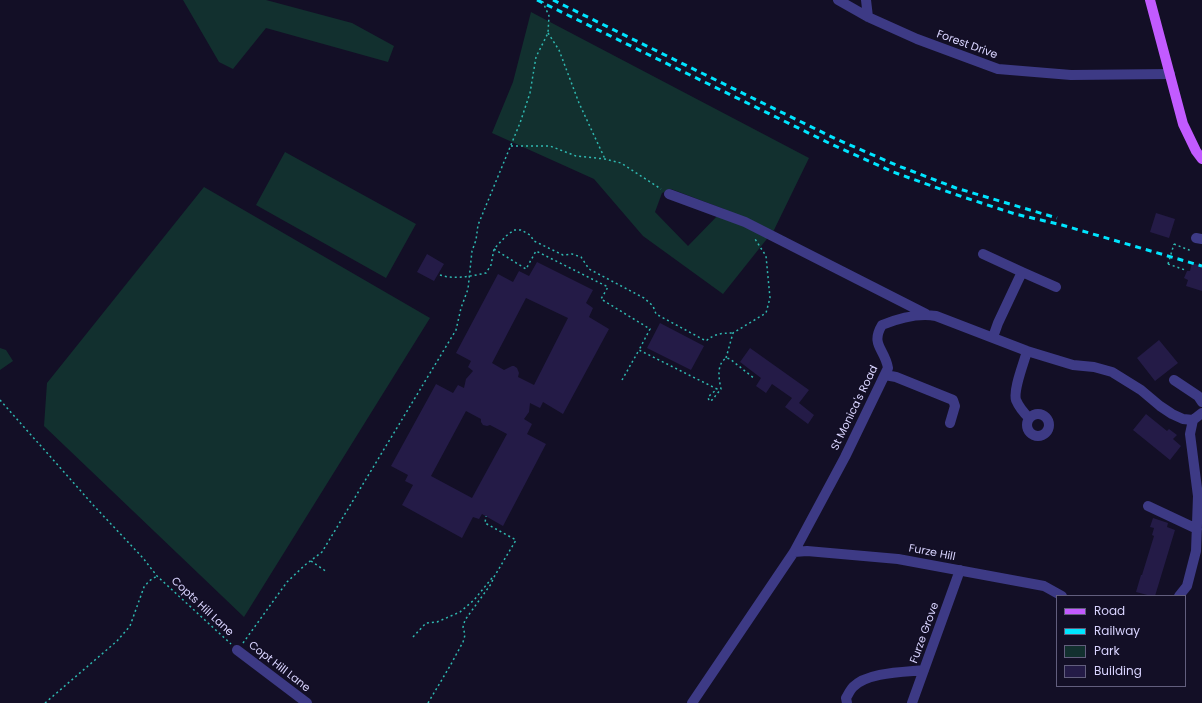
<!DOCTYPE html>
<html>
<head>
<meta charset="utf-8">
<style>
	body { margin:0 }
	#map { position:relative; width:1202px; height:703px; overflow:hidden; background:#130f26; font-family:Poppins,sans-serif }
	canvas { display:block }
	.legend { position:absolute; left:1056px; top:595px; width:130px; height:92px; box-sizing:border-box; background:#130f26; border:1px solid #625e7d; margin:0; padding:5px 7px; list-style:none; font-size:12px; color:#d9d4ff }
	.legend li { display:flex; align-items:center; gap:8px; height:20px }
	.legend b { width:20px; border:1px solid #625e7d }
</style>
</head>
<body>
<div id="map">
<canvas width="1202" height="703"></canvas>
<ul class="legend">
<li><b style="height:5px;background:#c25bff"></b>Road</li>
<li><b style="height:5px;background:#00e5ff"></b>Railway</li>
<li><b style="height:11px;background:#12302f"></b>Park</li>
<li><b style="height:11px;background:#241b47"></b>Building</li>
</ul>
</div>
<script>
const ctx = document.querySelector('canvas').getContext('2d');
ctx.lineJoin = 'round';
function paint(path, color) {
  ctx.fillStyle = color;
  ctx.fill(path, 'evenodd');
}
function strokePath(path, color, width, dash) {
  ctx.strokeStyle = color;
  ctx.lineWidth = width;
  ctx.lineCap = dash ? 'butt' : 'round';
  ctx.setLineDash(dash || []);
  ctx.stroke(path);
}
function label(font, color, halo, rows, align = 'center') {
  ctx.font = font + ' Poppins,sans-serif';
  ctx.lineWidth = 3;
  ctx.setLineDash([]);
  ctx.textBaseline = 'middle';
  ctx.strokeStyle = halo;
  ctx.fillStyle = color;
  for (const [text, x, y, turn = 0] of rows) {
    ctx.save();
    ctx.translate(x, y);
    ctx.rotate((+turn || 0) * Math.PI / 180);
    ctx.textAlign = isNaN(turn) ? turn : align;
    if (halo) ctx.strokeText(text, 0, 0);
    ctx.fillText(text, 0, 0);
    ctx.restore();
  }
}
const green = new Path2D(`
	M183,0H266L352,23L394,46L388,62L266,28L233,69L219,62Z
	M531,12L809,158L774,230L723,294L643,236L594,179L492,133L513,82ZM671,189L724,209L688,246L655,212L662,193Z
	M285,152L416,224L386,278L256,205Z
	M204,187L430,318L244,617L44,426L47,383Z
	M0,348L6,350L13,361L0,370Z`);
const building = new Path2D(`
	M1156,213L1175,219L1169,238L1150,232Z
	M427,254L444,264L434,281L417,272Z
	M537,262L593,290L586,303L593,308L589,317L609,329L563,414L543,402L540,408L530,403L529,412L524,419L532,424L527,434L546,444L503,526L482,514L479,519L473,517L462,538L402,505L413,485L405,481L408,475L391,466L436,384L453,393L458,385L464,388L466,379L473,371L468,367L471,361L456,353L498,274L513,282L519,271L529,276ZM526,298L568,318L534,385L518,377L519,373L517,368L514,366H512L504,370L492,363ZM466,411L481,419V422L483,425L487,426L490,425L507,434L472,498L431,476Z
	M1192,263L1202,266V291L1186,286L1188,280L1184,278L1187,271H1190Z
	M660,323L704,346L691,370L647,348Z
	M1159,340L1178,363L1155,381L1137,358Z
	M750,348L809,390L799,403L814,415L808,424L785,407L792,398L772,384L766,393L756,386L761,378L740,362Z
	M1146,414L1167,431L1169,429L1177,435L1173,439L1181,446L1170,460L1133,430Z
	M1153,518L1168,523L1167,527L1175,530L1155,596H1151L1136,592L1141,575H1142L1154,536L1152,535L1154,528L1150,527Z`);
const path = new Path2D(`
	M548,33L559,50L579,103L605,159
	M511,146H550L576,156L605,159L621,163L661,189
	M1174,244L1189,250L1192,248
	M494,249L526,269L536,251L608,287L601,299L650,329L639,350
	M1168,264L1185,270
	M440,275C455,280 471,276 486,273L491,265L494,249L506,236L514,230H521L530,235L534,241L563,255L572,254L581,257L589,269L644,298L653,306L656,314L706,341C714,334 721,333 733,333
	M726,358L733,333L766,313L770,298L766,256L755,239
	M622,380L639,350L717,389L708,397L709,401L712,400L721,389C719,379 716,365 726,358L730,359L755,379
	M0,400L95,507L143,558L157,576L231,644
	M311,561L327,572
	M413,637L426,623L437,622L460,612L474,600L492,578
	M243,643L287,582L305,565L322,552L456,330L461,308L468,289L472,251L476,240L478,225L520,123L530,93L536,57L548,33L549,16L542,0
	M45,703L117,641L130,626L144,587L149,581L157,576
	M428,703L450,666L463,642L465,635L463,627L465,620L491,584L494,577L516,540L485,523L486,516`);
const minor = new Path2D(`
	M838,0L868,17L917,39L998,69L1071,75L1170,74
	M866,0L868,17
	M669,194L745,222L926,314
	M1196,238L1202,239
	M983,254L1022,272L998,323L993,337
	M1022,272L1056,287
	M1027,351C1024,363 1013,389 1016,400C1019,407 1024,413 1029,418
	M885,375L896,377L953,400L955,406L950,423
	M1174,380L1198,396L1202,402
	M1027 425a11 11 0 1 1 22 0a11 11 0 1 1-22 0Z
	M1148,506L1197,529
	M794,552L807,551L898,559L1044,586L1062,596
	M1179,596L1187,586L1196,551L1198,496L1190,434L1193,420L1202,413
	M237,650L307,703
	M692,703L794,552L845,457L888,368C885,349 870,345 882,325C899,318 918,313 936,316L1027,351L1073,365L1094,367L1112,372L1141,390L1160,406L1172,414L1183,419L1193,420
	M847,703L846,698C848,695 850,690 853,687C867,672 904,672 924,670
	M912,703L960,570`);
const major = new Path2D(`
	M1150,0L1183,124L1196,151L1202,159`);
const rail = new Path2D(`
	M537,0L833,145L893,172L954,194L1015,214L1062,225L1202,266
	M553,0L836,139L896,165L956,188L1057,218`);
const pathBridge = new Path2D(`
	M1168,264L1174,244`);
const streetNames = [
	["Forest Drive",967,45,20],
	["St Monica's Road",855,408,-64],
	["Furze Hill",932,553,11],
	["Copts Hill Lane",202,607,43],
	["Furze Grove",925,633,-70],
	["Copt Hill Lane",279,667,38]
];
paint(green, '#12302f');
paint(building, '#241b47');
strokePath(path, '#2fb8b0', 1.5, [2, 3]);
strokePath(minor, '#3d3a85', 10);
strokePath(major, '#c25bff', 10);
strokePath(rail, '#00e5ff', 3, [6, 5]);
strokePath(pathBridge, '#2fb8b0', 1.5, [2, 3]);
label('11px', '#d9d4ff', '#130f26', streetNames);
</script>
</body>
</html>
